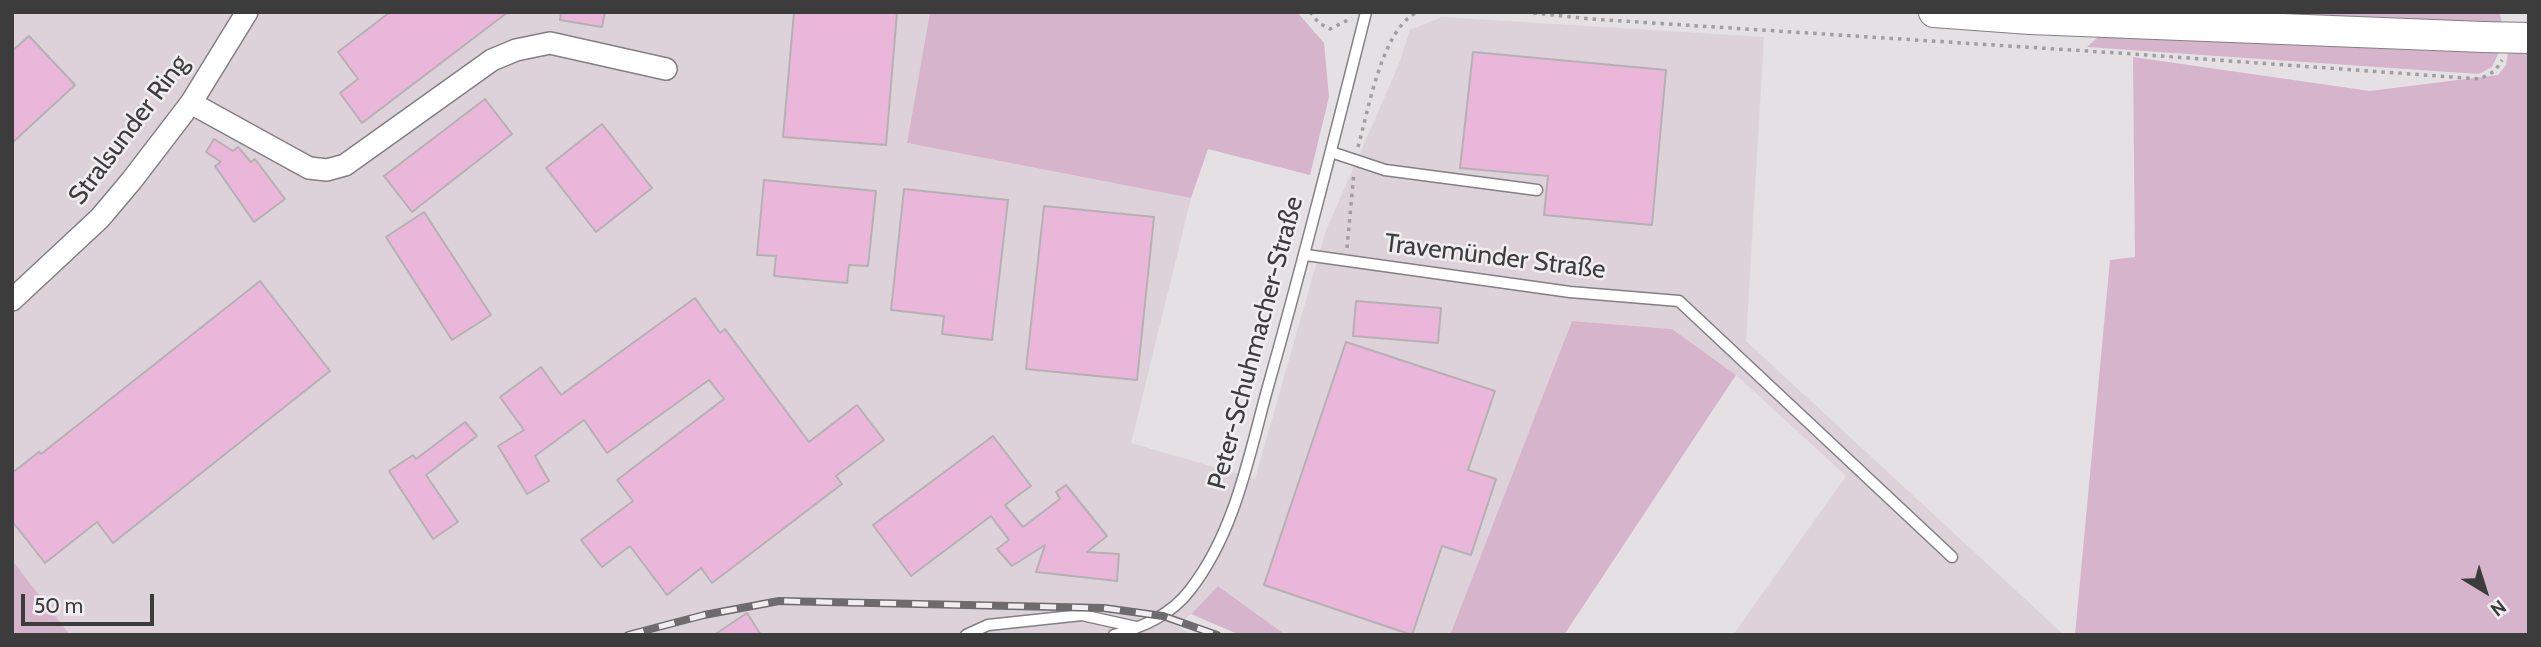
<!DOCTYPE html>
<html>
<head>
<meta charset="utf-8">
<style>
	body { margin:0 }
	#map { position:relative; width:2541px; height:647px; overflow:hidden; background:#e4e0e3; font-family:Cabin,sans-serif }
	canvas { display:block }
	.frame { position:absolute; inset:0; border:14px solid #3d3c3d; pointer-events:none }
	.north { position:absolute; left:2450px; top:556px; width:70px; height:70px; -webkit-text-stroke:5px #f1edf0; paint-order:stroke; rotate:142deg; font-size:19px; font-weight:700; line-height:28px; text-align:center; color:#3d3c3d }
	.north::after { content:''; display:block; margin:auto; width:24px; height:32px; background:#3d3c3d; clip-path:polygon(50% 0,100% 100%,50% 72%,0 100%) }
	.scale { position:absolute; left:21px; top:594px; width:133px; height:32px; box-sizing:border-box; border:4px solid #3d3c3d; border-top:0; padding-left:9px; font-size:21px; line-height:24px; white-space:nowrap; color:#3d3c3d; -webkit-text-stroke:5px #f1edf0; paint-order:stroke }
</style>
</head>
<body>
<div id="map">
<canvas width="2541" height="647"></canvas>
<div class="frame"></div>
<div class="north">N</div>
<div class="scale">50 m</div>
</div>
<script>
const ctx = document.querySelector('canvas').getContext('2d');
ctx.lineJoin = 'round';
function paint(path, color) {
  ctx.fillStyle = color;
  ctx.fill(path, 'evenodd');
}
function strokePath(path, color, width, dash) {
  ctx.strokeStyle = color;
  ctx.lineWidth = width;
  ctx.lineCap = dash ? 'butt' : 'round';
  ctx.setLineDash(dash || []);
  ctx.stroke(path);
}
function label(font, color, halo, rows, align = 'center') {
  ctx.font = font + ' Cabin,sans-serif';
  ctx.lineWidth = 5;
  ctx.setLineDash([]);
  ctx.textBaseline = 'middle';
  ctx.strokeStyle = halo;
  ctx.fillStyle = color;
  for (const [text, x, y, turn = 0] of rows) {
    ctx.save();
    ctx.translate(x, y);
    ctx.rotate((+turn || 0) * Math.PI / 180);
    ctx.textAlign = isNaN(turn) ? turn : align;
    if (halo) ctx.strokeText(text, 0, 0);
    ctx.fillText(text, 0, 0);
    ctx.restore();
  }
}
const built = new Path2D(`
	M12,12H930L907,143L1191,198L1131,443L1255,479L1325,233L1399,64L1410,30L1442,17L1764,37L1746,341L2064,635H1733L1846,476L1736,375L1672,329L1573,321L1450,635H1286L1219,586L1178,626L1191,635H70L12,560Z`);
const green = new Path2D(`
	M930,12H1297L1324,43L1329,97L1310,175L1208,149L1191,198L907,143Z
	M2187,12H2499L2502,23Z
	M2098,37L2464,52H2499L2492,67L2479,74L2087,47Z
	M2508,53H2529V635H2075L2110,260L2135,257L2133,57L2370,91L2498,75L2506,65Z
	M1572,321L1672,329L1736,375L1564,635H1450Z
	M12,560L70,635H12Z
	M1218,586L1286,635H1240L1191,614Z`);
const building = new Path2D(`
	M390,12H508L362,123L340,93L358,79L338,52Z
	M561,12H605L602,27L560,20Z
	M794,12H897L886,145L783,137Z
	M29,36L75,85L12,143V51Z
	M1473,52L1666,70L1652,225L1544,215L1548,176L1460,168Z
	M485,99L512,134L412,212L384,176Z
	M602,124L652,188L596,232L546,168Z
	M214,139L233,151L238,147L251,162L255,159L285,199L254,222L215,166L221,162L206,152Z
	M764,180L876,191L868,266L849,265L847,283L774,276L776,256L757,255Z
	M904,189L1008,200L992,340L942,334L944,316L891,310Z
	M1044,206L1154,217L1137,380L1026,369Z
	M424,212L491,315L452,340L386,237Z
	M260,281L330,371L113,543L97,522L45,563L12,521V473L39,452L41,454Z
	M695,298L720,333L725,329L809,442L857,405L884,440L836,476L842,484L712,583L701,568L667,595L630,546L602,567L581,540L633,501L617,480L724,399L709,380L607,453L584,420L535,456L549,481L527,494L498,446L524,430L500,397L541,367L561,395Z
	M1356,301L1441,308L1438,343L1353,336Z
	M1346,342L1495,391L1468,470L1496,479L1471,555L1442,546L1412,635L1264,585Z
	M465,422L477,436L426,475L458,522L433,539L389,471L413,455L416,459Z
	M993,436L1031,486L1005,505L1023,527L1060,499L1056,492L1066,485L1107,536L1087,552L1119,554L1117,581L1036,572L1045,545L1012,566L997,549L1009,540L991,516L911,576L873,525Z
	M747,613L761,635H714Z`);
const path = new Path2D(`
	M1310,12L1319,23L1330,29L1352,18
	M1525,12L1591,19L2133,54L2480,79L2495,71L2502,60
	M1358,147C1368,112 1382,27 1418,12
	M1347,248L1354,172`);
const service = new Path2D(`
	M1331,152L1385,170L1537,190
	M1306,255L1570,292L1679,301L1952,557
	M966,635L988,625L1082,615L1136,627
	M1114,635C1143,627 1171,615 1190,590C1236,531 1249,454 1269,383C1304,260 1335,136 1366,12`);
const minor = new Path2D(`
	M191,103L309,168L327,170L345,165L492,60L516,50L550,43L666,69
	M12,300L100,218L132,180L191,103L247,12`);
const secondary = new Path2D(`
	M1934,12L2030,19L2483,37`);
const rail = new Path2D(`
	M628,635L704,615L779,601L1104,608L1163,616L1217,635`);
const secondaryBridge = new Path2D(`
	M2483,37L2529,38`);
const streetNames = [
	["Stralsunder Ring",129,130,-53],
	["Travemünder Straße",1495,257,7],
	["Peter-Schuhmacher-Straße",1256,343,-75]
];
paint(built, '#ddd2da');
paint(green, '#d6b4cc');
paint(building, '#eab7db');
strokePath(building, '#b5b1b3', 2);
strokePath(service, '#837f82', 13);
strokePath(minor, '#837f82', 24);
strokePath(secondary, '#837f82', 32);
strokePath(path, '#a19ea0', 3.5, [3.5, 5]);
strokePath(service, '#fff', 10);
strokePath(minor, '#fff', 21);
strokePath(secondary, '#fff', 30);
strokePath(rail, '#6d6b6d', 8);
strokePath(rail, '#f1edf0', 5, [16]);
strokePath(secondaryBridge, '#837f82', 32, []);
strokePath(secondaryBridge, '#fff', 30);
label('26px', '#3d3c3d', '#f1edf0', streetNames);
</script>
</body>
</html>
